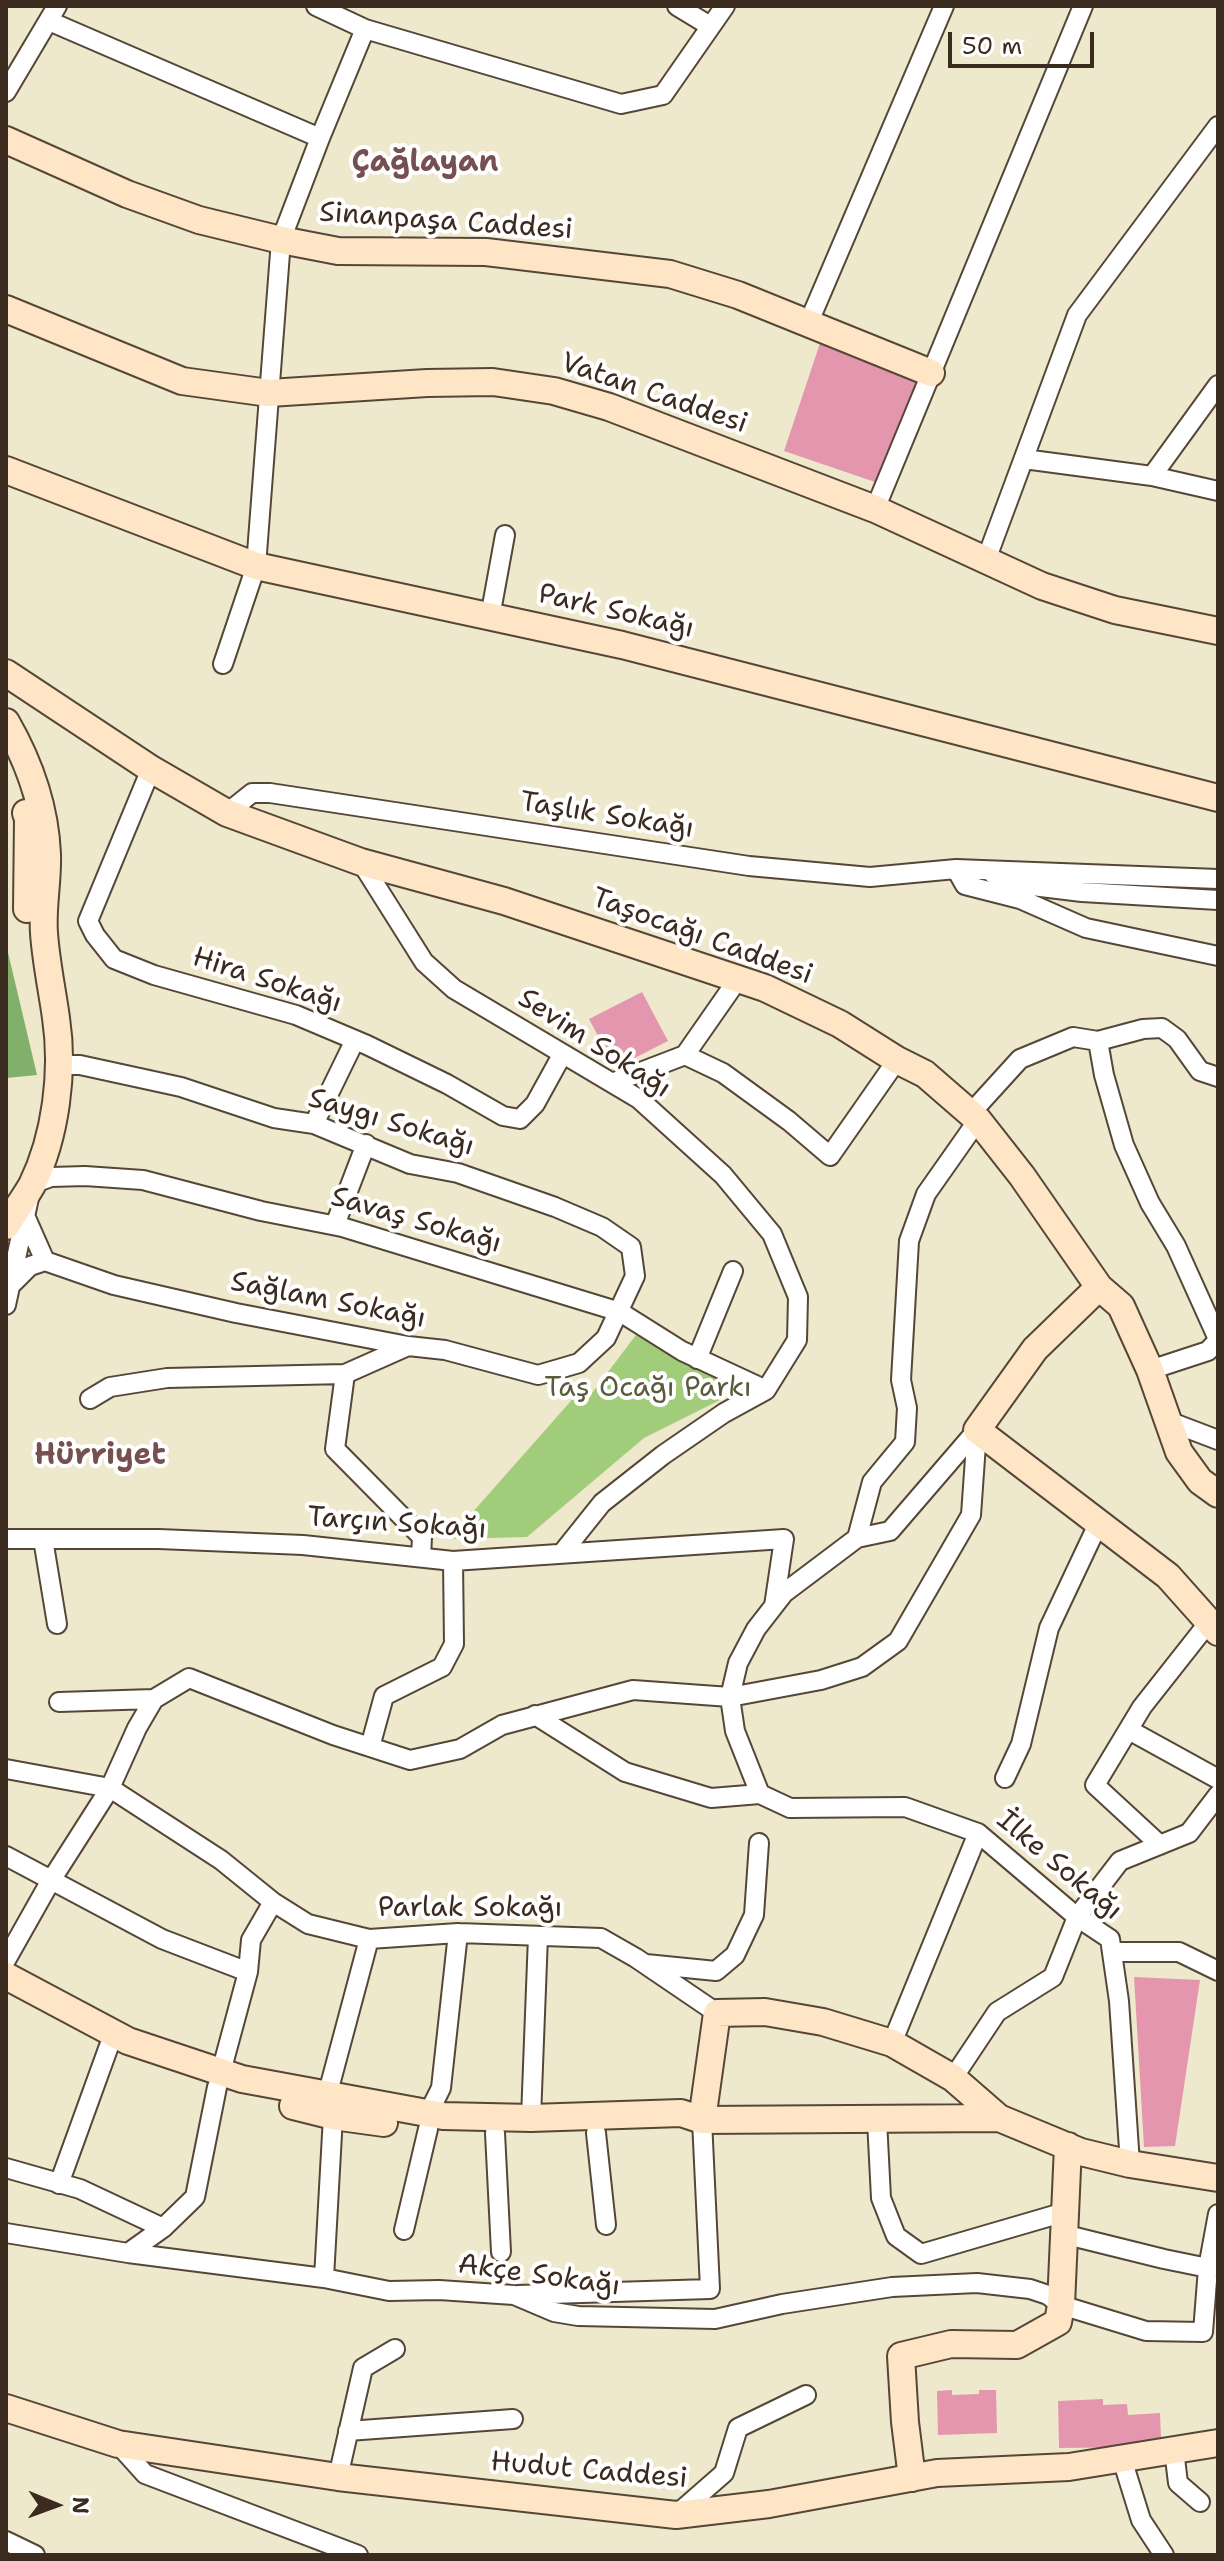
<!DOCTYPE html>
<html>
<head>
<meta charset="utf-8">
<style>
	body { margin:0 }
	#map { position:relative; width:1224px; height:2561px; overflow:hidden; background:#eee8cc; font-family:"Shantell Sans",sans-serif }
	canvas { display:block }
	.frame { position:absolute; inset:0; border:8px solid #3b2a1e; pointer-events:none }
	.north { position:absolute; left:16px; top:2465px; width:80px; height:80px; -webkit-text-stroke:6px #fff; paint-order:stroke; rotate:91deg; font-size:22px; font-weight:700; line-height:32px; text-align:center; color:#3b2a1e }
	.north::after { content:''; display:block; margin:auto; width:28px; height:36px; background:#3b2a1e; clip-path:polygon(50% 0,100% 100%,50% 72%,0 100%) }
	.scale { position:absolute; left:948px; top:32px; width:146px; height:36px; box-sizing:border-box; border:4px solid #3b2a1e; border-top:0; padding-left:10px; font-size:24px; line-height:28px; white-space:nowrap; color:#3b2a1e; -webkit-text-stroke:6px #fff; paint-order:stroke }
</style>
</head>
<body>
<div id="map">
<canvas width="1224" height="2561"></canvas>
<div class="frame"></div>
<div class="north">N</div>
<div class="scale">50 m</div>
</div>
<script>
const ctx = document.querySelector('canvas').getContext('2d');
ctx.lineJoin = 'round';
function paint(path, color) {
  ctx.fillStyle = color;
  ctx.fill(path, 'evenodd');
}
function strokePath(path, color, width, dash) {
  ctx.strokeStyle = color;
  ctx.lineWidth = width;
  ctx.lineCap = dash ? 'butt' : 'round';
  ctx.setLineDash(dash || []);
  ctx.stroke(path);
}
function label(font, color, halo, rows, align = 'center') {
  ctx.font = font + ' "Shantell Sans",sans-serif';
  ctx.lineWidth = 8;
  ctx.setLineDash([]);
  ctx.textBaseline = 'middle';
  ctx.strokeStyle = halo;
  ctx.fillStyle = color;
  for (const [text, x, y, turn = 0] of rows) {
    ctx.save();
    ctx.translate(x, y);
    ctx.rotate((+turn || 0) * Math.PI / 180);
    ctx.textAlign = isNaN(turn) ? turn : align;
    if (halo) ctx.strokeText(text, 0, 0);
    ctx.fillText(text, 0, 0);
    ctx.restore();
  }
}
const green = new Path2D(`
	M636,1335L736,1381L722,1388L724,1398L644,1438L527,1537L449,1539L577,1394L589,1397Z`);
const forest = new Path2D(`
	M6,944L37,1075L6,1078Z`);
const building = new Path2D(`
	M821,340L917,380L878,483L784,451Z
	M642,992L668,1041L615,1068L589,1019Z
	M1134,1977L1200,1980L1175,2146L1144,2147Z
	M952,2390V2395L979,2394V2390H996L997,2433L938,2435L937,2391Z
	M1103,2399V2405L1127,2404L1128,2415L1160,2413L1161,2438L1149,2439V2447L1059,2448L1058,2401Z`);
const street = new Path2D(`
	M316,6L365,29L621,104L663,95L725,6
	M677,6L710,26
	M49,21L320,138
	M6,92L57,6
	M808,324L944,6
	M1024,459L1152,476L1218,491
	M1152,476L1218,385
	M875,509L1083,6
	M986,560L1077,315L1218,126
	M490,617L505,535
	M223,664L256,566L281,240L320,138L365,29
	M151,769L88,921L95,935L114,959L154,975L296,1015L367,1045L447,1084L503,1116L520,1119L535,1104L562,1055
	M227,813L252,793H270L749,866L870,877L956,869L1218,879
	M361,862L424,962L454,989L639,1099L723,1175L772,1234L798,1297L797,1340L766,1390L724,1413L663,1455L602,1503L562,1553
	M956,869L965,885L1020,899L1086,928L1218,956
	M992,873L1008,883L1082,892L1218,900
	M1098,1041L1104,1075L1124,1145L1150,1203L1176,1246L1218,1339
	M685,1055L723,1073L789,1121L830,1156L897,1060
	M685,1055L738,979
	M612,1083L685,1055
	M970,1114L1020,1059L1073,1037L1098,1041L1143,1029L1162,1028L1177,1039L1200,1071L1218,1077
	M314,1124L355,1040
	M26,1218L45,1261
	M335,1225L366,1144
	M11,1285L30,1266L45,1261L114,1285L236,1313L408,1346L445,1350L538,1375L579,1363L606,1338L635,1276L631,1247L602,1227L555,1207L458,1173L410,1164L314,1124L274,1118L181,1087L80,1065H58
	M6,1305L32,1184L51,1177L85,1176L143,1180L261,1211L342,1227L620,1312L682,1351L766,1390
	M408,1346L345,1374L335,1449L422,1537L421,1557
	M697,1359L733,1271
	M1150,1370L1208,1351L1218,1340
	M90,1399L110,1387L167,1378L345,1374
	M1168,1421L1218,1440
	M857,1538L872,1482L905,1442L907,1408L901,1380L909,1241L926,1194L978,1120
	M6,1539H159L303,1545L453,1561L784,1539L774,1606
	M43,1539L57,1624
	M59,1702L154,1699L189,1678L333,1735L410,1760L460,1749L502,1725L633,1690L730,1697L821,1680L862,1667L898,1641L971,1515L977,1430
	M535,1715L625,1772L711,1798L760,1794L790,1808L905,1807L978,1833L1077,1917L1110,1939L1119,2001L1130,2164
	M1129,1730L1218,1779
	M370,1747L384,1696L442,1667L454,1644L453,1561
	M6,1769L110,1788L221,1860L273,1902L308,1924L369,1939L458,1933L601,1938L636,1958L717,2013
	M1005,1778L1021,1744L1049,1628L1099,1522
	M760,1794L735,1731L730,1697L738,1663L756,1629L784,1593L857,1538L890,1531L977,1430
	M1160,1845L1095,1785L1142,1707L1209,1622
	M6,1856L162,1939L248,1972
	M1112,1952H1179L1218,1971
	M6,1960L50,1882L110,1788L137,1728L154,1699
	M646,1964L716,1971L735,1955L754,1915L759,1843
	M892,2043L978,1833
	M221,2072L248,1972L251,1940L273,1902
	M953,2078L997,2012L1053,1977L1077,1917L1120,1861L1189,1833L1218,1795
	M327,2096L369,1939
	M428,2114L441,2088L458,1933
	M531,2118L538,1936
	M877,2120L881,2198L896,2236L921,2254L1065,2212
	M495,2133L501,2252
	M596,2133L606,2225
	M6,2168L80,2189L163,2228
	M59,2184L109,2046
	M404,2230L428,2129
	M6,2233L128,2253L324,2278L389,2291L439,2290L514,2295L554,2312L578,2316L715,2319L782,2304L892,2287L977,2283L1030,2289L1048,2295L1061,2305L1146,2331L1203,2332L1208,2268L1218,2214
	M1063,2234L1164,2259L1208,2268L1218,2267
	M128,2253L163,2228L195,2197L217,2087
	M324,2278L333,2116
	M518,2295L710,2289L702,2120
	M348,2431L513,2419
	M118,2444L145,2474L358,2555
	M1174,2450L1178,2483L1200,2502
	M1122,2459L1141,2520L1164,2555
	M338,2477L363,2368L395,2349
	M676,2515L724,2473L738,2428L806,2395
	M6,2541L35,2555`);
const secondary = new Path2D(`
	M6,140L127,194L199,220L281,240L338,251L486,252L670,274L738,295L931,373
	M6,309L182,381L269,393L427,383L493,382L554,391L609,407L875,509L1042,586L1115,610L1218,631
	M6,470L256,566L622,645L1218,798
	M6,673L151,769L227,813L361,862L504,901L765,988L840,1024L897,1060L925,1074L978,1120L1022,1176L1099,1287L1121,1306L1150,1370L1179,1452L1200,1481L1218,1494
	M6,722C29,762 45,807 47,854C48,881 42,907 44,933C46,962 52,989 56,1018C64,1071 56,1136 32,1185C24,1199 14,1212 6,1226
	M26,813L28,819L27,909
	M1099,1287L1035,1349L977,1430L1168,1576L1218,1632
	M6,1976L128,2041L242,2079L443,2116L531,2118L681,2113L702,2120L999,2118
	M293,2106L333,2116L384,2123
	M702,2120L717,2013L765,2012L823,2022L892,2043L953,2078L999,2118L1081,2152L1130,2164L1218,2178
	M6,2408L118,2444L338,2477L676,2515L769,2504L937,2473L1069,2467L1218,2443
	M912,2478L905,2422L901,2356L951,2344L1017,2345L1058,2322L1061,2305L1068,2146`);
const streetNames = [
	["Sinanpaşa Caddesi",446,222,4],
	["Vatan Caddesi",654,394,19],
	["Park Sokağı",616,612,13],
	["Taşlık Sokağı",607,816,9],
	["Taşocağı Caddesi",702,937,20],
	["Hira Sokağı",267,981,18],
	["Sevim Sokağı",594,1044,33],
	["Saygı Sokağı",391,1123,17],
	["Savaş Sokağı",416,1221,16],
	["Sağlam Sokağı",328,1301,11],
	["Tarçın Sokağı",397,1524,4],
	["İlke Sokağı",1059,1866,40],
	["Parlak Sokağı",470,1909],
	["Akçe Sokağı",539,2276,8],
	["Hudut Caddesi",589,2471,5]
];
const parkNames = [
	["Taş Ocağı Parkı",648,1389]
];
const neighbourhoodNames = [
	["Çağlayan",425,163],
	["Hürriyet",100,1456]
];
paint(green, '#a1cd7a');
paint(forest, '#80b06a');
paint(building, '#e596af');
strokePath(street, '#564638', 22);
strokePath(secondary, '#564638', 30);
strokePath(street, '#fff', 18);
strokePath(secondary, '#fde5c5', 26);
label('28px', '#3b2a1e', '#fff', streetNames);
label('28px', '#5a5b3a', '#fff', parkNames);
label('bold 30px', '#765051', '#fff', neighbourhoodNames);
</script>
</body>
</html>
